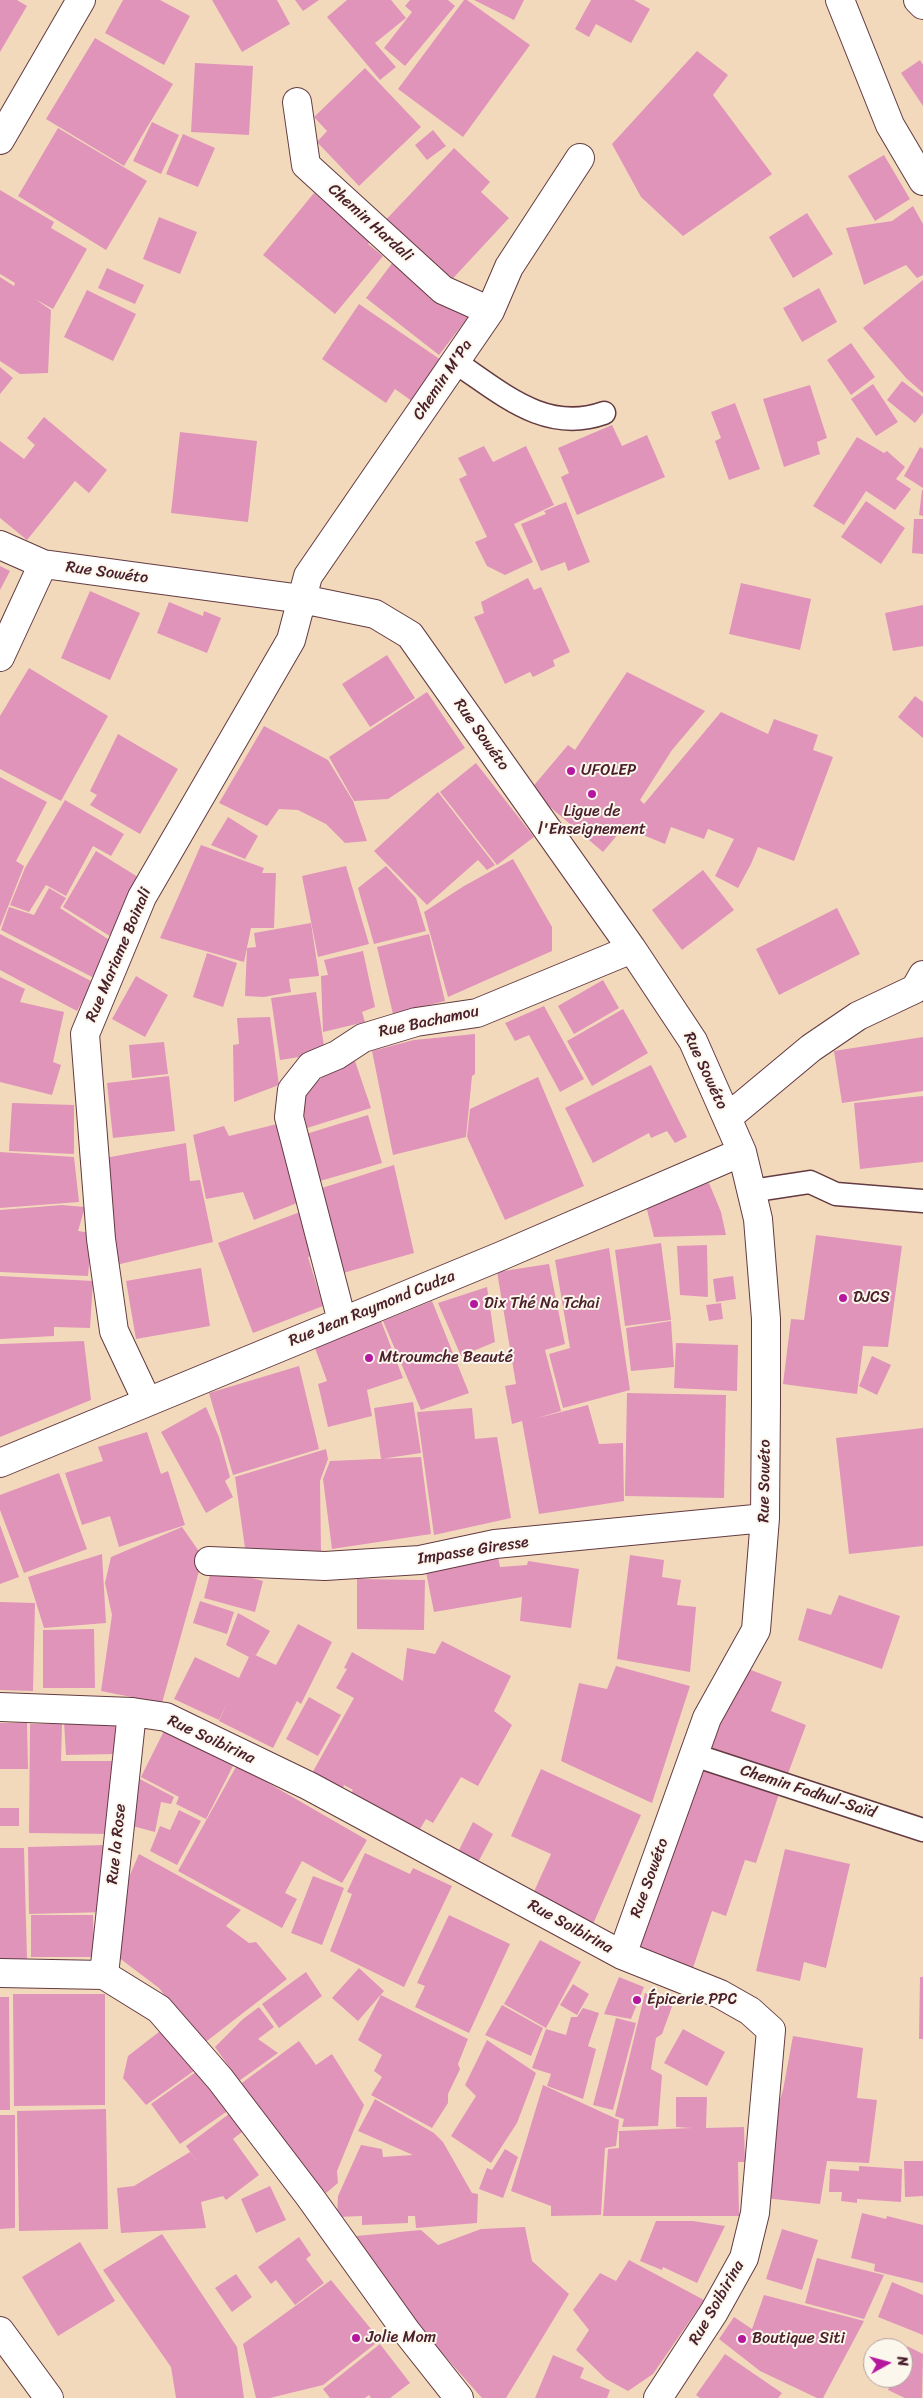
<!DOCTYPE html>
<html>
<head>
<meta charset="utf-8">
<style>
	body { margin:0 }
	#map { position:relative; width:923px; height:2398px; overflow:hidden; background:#f3d9bc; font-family:Sriracha,sans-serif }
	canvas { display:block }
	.north { position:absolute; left:863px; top:2338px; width:50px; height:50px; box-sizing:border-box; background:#fbf7ec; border:1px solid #b4a19f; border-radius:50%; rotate:83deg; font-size:14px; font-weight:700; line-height:20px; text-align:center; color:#4a1f2b }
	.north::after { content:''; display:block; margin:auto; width:18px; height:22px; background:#b5179e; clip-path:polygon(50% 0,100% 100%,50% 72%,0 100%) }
</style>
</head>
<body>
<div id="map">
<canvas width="923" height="2398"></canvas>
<div class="north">N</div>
</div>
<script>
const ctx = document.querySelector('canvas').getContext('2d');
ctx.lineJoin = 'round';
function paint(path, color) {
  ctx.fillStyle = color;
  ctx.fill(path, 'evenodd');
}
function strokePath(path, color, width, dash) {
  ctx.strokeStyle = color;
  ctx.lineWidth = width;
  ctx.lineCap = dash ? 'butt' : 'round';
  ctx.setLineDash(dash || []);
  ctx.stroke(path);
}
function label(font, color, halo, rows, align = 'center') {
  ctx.font = font + ' Sriracha,sans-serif';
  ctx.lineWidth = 4;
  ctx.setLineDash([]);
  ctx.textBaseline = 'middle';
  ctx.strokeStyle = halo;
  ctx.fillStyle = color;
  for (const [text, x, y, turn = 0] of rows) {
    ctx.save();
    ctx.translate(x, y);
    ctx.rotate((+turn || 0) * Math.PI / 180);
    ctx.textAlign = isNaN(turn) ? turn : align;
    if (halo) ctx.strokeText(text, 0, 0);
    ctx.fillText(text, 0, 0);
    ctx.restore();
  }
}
const building = new Path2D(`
	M0,0H17L27,6L0,52Z
	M123,0H160L190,16L164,65L105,33Z
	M212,0H277L290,24L242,52Z
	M295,0H319L303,11Z
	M347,0H391L406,18L375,43L396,67L380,80L327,17Z
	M410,0H448L455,6L405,66L384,48L412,12L405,6Z
	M464,0H467L530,45L463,137L398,89Z
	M474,0H524L514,20Z
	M591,0H634L650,9L631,43L596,24L589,37L575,29Z
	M95,38L173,84L124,166L46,119Z
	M697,51L728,75L713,95L772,174L683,236L641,197L612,144Z
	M920,60L923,65V106L901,73Z
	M195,63L253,66L249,135L191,132Z
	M365,68L421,127L359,186L317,142L327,131L314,117Z
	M152,122L179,135L161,174L133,161Z
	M58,128L147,181L106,250L18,196Z
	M433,130L446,146L427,160L415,145Z
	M183,134L215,148L198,187L166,174Z
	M454,148L490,182L481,192L509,218L444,288L379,227Z
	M884,155L910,199L875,221L848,176Z
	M0,190L54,222L51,228L87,249L53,309L35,299L51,310L48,373L20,374L0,361V277L14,286L15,283L0,274Z
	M314,193L371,240L368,244L383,256L335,314L263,255Z
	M913,206L923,224V275L917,278L906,265L864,285L846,228L892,221Z
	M807,213L833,254L793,278L769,237Z
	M159,217L197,232L180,274L143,259Z
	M396,258L469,316L439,355L366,298Z
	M107,268L144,285L135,304L98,288Z
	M923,280V393L906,378L863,328Z
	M819,288L837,322L802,342L783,308Z
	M87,290L136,314L113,361L64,337Z
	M359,304L444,362L416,404L395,389L386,403L322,359Z
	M851,343L875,377L851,395L827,360Z
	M0,367L13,378L0,394Z
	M902,381L923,397V413L915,423L887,400Z
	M873,384L898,422L876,436L851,399Z
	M810,385L827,438L817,442L820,454L784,467L763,399Z
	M735,403L760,469L729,480L715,441L721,438L711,412Z
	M44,417L107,470L89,493L75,481L27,540L0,518V441L24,459L35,445L27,438Z
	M612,425L622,446L647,435L665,477L577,515L561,477L569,473L558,448Z
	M180,432L257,441L248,522L171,513Z
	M857,437L884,453L887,451L905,467L896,479L911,489L895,510L866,491L844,525L813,506Z
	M484,446L493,462L526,446L554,505L514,524L533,562L505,575L487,566L475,542L487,537L459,479L467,475L458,458Z
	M920,447L923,449V488L904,476Z
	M922,490H923V516L919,515Z
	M866,501L905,528L881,564L841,537Z
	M566,502L590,562L568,571L565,562L541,571L521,524L546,514L544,511Z
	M914,519H923V554L912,553Z
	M0,566L10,571L0,590Z
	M528,578L534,590L541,587L570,652L553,660L555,666L533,677L530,672L505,684L474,617L484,613L481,602Z
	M741,583L811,599L800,650L729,634Z
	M90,591L140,613L110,680L61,658Z
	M169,602L203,616L204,611L221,618L207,653L157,633Z
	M923,605V646L893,651L885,613Z
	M387,655L415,698L370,727L342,684Z
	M29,668L108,716L61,801L0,769V716Z
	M627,672L705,711L672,750L640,800L644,804L721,712L768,734L774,719L818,735L813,750L833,757L794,861L758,847L751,864L738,888L715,876L734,839L708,829L704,839L671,827L665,844L624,827L603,852L550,807L545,813L525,796L568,745L575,750Z
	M427,692L465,748L388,799L354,801L329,757Z
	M915,696L923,702V738L898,717Z
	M264,726L328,760L353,801L367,841L345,843L326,824L298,810L279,809L267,826L219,803Z
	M118,734L178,769L140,834L90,805L97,795L90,791Z
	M476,763L534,837L497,865L440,792Z
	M0,777L47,802L16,861L24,866L0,927Z
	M438,792L495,865L487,870L478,860L427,905L374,851Z
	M65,800L124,834L111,856L93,846L66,896L46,885L29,912L10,905L25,868Z
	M228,817L258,836L245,859L211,845Z
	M201,845L264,868L262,873H276L274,928H251L244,962L160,938Z
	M96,851L146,882L113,938L63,907Z
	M513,859L552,927V951L448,997L424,912L464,886Z
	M346,866L369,944L318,957L302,876Z
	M386,866L416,898L426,931L374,944L358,888Z
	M703,870L734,910L682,950L652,910Z
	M49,888L66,898L60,908L111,941L94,978L1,930L9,907L34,915Z
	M837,908L860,954L779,995L756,949Z
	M311,923L319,976L289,979L291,992L264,997L245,996L247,948L256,947L254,933Z
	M0,934L93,982L77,1011L0,970Z
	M429,934L445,1001L393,1014L377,947Z
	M363,951L375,1007L362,1012L365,1022L323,1032L321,976L328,975L324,960Z
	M207,953L237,963L223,1007L193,997Z
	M136,976L168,995L145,1037L112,1019Z
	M0,977L25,989L20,1002L64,1012L53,1062L61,1065L52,1095L0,1082Z
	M603,980L619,1008L574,1034L558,1006Z
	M316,992L325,1053L280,1060L271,998Z
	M544,1006L584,1079L560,1092L529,1035L515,1041L505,1023Z
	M623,1009L648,1053L592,1086L567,1041Z
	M270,1017L279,1085L234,1102L233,1045L239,1044L237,1018Z
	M475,1034V1074L472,1076L466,1137L393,1155L372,1051L414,1040Z
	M923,1037V1091L842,1103L834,1051Z
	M164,1042L168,1074L132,1078L129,1045Z
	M355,1061L371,1108L307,1128L300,1097L329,1071Z
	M651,1065L687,1137L675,1143L667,1131L651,1138L649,1133L593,1163L565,1108Z
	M169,1076L175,1131L113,1138L107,1083Z
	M538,1077L584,1186L505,1220L467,1137L470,1109Z
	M923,1096V1162L860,1169L854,1103Z
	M12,1103L74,1105V1154L9,1151Z
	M368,1115L382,1163L320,1181L306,1134Z
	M277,1124L297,1203L254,1220L243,1192L206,1199L193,1135L224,1126L229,1136Z
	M186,1143L190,1181L200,1180L213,1242L112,1266L105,1158Z
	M0,1152L74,1157L79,1202L0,1208Z
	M394,1165L414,1253L343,1273L322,1188Z
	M709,1183L721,1212L726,1235L654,1237L645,1202Z
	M62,1205L85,1207L78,1231L92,1233L88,1276L0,1272V1210Z
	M300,1212L316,1254L308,1257L323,1306L253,1333L218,1243Z
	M816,1235L902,1246L888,1347L863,1346L857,1394L783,1384L791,1319L804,1320Z
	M661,1243L671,1320L625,1326L615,1250Z
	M707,1245L708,1297L680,1295L677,1246Z
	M609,1248L630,1390L563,1408L549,1354L570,1348L555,1260Z
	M549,1264L565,1344L545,1350L561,1411L534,1419L588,1405L599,1444L623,1443L624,1501L539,1514L522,1421L512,1424L505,1386L516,1384L497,1272Z
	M201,1268L210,1326L136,1339L126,1281Z
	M0,1276L93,1281L90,1328L54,1327V1336L0,1339Z
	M733,1276L736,1299L716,1302L713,1279Z
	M487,1287L495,1342L461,1356L438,1303Z
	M432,1301L469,1393L421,1410L383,1321Z
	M721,1303L723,1319L709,1321L706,1305Z
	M381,1321L403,1378L367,1390L372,1416L328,1427L318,1384L327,1381L315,1348Z
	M671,1321L674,1367L631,1371L626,1328Z
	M84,1341L91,1400L0,1437V1344Z
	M676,1343L738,1345L737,1391L674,1388Z
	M872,1356L891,1365L877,1395L859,1386Z
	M299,1366L319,1449L233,1475L209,1393Z
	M627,1393L726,1395L724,1498L625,1496Z
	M413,1402L421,1453L381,1459L374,1408Z
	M206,1407L219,1437L230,1477L225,1481L233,1497L206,1513L161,1432Z
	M472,1408L475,1439L497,1437L511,1518L434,1535L417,1412Z
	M923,1428V1546L849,1554L836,1438Z
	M147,1432L161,1474L168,1471L185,1525L119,1547L110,1516L82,1525L65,1473L103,1461L98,1447Z
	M326,1449L328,1459L320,1481L321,1551L245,1548L235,1477Z
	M421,1457L431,1534L332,1549L323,1479L330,1461Z
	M59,1473L87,1549L24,1573L0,1510V1495Z
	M0,1525L19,1577L0,1584Z
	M182,1527L203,1557L162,1703L101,1691L112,1615L105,1583L111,1557Z
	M102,1554L106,1623L44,1628L28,1577Z
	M630,1555L664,1560L662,1577L681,1580L677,1605L696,1607L690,1672L617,1659Z
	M498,1557L500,1567L527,1565L528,1561L579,1569L571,1628L520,1621L522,1597L434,1612L426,1572Z
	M212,1567L263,1581L255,1612L204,1598Z
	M357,1579L425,1580L424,1630L357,1629Z
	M839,1595L900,1616L882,1669L798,1640L807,1608L831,1615Z
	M200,1601L234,1612L227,1634L193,1623Z
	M0,1602L35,1603L33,1691L0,1690Z
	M238,1613L270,1631L256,1655L251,1653L276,1665L298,1624L332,1642L301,1704L297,1701L273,1748L219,1721L228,1702L219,1720L174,1699L195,1657L239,1678L249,1657L226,1645Z
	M94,1629L95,1688H43V1630Z
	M442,1641L511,1676L494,1711L512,1725L478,1786L461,1777L433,1823L426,1819L417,1834L348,1798L353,1790L344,1785L341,1792L311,1775L354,1698L336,1688L347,1669L344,1668L352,1652L403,1681L407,1648L435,1654Z
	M616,1666L690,1686L652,1803L561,1761L579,1683L607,1689Z
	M746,1668L782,1682L771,1711L806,1725L786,1779L710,1750L731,1696L735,1698Z
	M309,1697L341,1715L318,1756L286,1739Z
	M115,1721V1754L66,1755L64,1722Z
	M0,1723H27L28,1769H0Z
	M30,1724H62L61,1761H116L115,1834L29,1833Z
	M165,1729L234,1764L206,1819L176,1804L179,1797L141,1777Z
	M237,1765L367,1840L342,1883L302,1861L285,1893L297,1899L282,1928L178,1871Z
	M699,1767L779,1794L756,1863L745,1860L726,1916L712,1911L693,1968L631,1947Z
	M541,1769L641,1815L593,1924L532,1896L551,1854L511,1836Z
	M134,1776L174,1797L171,1804L161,1802L155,1832L125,1824Z
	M0,1808H19V1826H0Z
	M179,1810L201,1821L177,1865L150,1851L160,1826L170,1830Z
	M473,1822L493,1834L475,1868L455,1858Z
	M107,1845L108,1912L29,1914L28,1847Z
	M0,1848H24L27,1959L0,1960Z
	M785,1849L850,1864L826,1968L804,1962L800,1981L756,1971Z
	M365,1853L410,1874L413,1868L452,1886L404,1987L330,1951L352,1894L347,1892Z
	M139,1854L241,1910L226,1926L249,1943L256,1942L287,1979L203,2044L159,1988L110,1951L126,1884Z
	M313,1876L344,1888L322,1945L291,1933Z
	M31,1915H93L94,1957H31Z
	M449,1915L510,1944L469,2033L415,2007L425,1986L417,1983Z
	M540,1940L581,1962L546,2028L504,2004Z
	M359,1968L384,1991L358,2021L332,1998Z
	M306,1972L322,1996L279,2028L262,2004Z
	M619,1977L644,1987L631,2019L604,2014Z
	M920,1977H923V2039H919Z
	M573,1984L589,1994L577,2015L560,2005Z
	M645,1993L674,2001L662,2034L656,2038L651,2069L662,2075L658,2126L622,2127L624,2119L615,2116Z
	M13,1994H105V2105L14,2106Z
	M381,1995L468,2039L458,2064L460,2069L448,2094V2103L432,2128L371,2095L382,2077L374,2071L382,2055L358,2040Z
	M0,1997H9L10,2110H0Z
	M502,2005L543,2028L531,2056L485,2035Z
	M259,2007L274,2027L258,2039L278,2053L239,2081L215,2047L243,2019Z
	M583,2008L599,2013L588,2046L596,2049L583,2099L547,2086L551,2074L532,2068L546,2029L566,2035L571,2017H577Z
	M616,2018L636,2023L613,2110L593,2105Z
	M164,2028L198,2068L146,2105L123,2078L128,2056Z
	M683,2029L725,2052L707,2086L664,2063Z
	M793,2036L863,2048L857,2098L877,2100L869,2163L827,2161L820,2204L764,2198L770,2131L783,2090Z
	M487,2040L536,2073L517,2123L491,2163L451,2136L476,2096L465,2085Z
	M299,2041L316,2065L332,2054L364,2105L337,2171L338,2183L326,2193L255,2109L239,2085Z
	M200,2069L229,2110L180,2144L151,2104Z
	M543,2085L619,2120L616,2146L605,2148L601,2215L551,2216V2206L511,2191Z
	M676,2097H707L706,2128L744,2127L745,2162H738L739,2216H603L608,2149L619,2148V2131L692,2128L676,2127Z
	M375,2099L434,2133L443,2142L472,2193L478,2194L477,2223L416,2228L415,2216H408V2223L362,2225V2216L337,2217L338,2196L361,2145L382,2149L383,2157L413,2155L358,2131Z
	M106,2109L108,2229L19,2231L17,2111Z
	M233,2111L246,2129L233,2139L259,2175L226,2200L223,2196L201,2202L206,2228L121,2233L117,2188L134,2186L190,2152L201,2167L186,2146Z
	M0,2115H15V2228L0,2229Z
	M505,2149L518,2157L503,2198L479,2189L487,2168L492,2170Z
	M904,2161H923V2196L905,2197Z
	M859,2166L902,2169L901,2202L857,2199V2203L841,2201L842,2192H829L830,2169L859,2171Z
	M270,2186L286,2220L256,2233L241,2199Z
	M862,2213L886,2219L887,2216L923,2225V2283L874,2271L875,2264L851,2258Z
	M656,2221H693L725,2226L697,2283L663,2267L662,2270L640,2261Z
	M525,2227L532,2261L569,2294L506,2398H482L426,2335L356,2236L421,2230L438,2245L481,2229Z
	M782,2229L818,2240L802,2290L766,2279Z
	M162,2234L237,2347L244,2398H176L171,2367L103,2270Z
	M299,2237L311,2255L306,2259L324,2283L295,2305L276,2280L271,2284L258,2267Z
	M80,2242L115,2301L58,2336L22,2277Z
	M817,2258L884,2275L864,2319L805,2303Z
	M629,2260L704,2300L653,2374L628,2391L606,2379L576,2350L589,2330L573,2310L600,2273L616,2281Z
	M236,2274L252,2297L232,2312L215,2288Z
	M331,2280L380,2340L323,2385L270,2398H256L243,2344Z
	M892,2282L923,2295V2335L878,2317Z
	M764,2295L864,2321L823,2398H817L760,2371L719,2339L734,2317L752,2329Z
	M380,2344L410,2383L390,2398H371L369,2395L365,2398H330L323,2389Z
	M907,2346L923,2354L922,2398H905L888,2390L893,2378H903V2356Z
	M725,2354L782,2393L778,2398H700L696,2395Z
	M553,2355L584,2368L580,2378L610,2390L607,2398H535Z`);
const service = new Path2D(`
	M455,362C502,393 545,434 604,413
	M751,1191L810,1182L836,1194L923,1201
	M694,1755L923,1830`);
const minor = new Path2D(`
	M840,0L890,125L923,181
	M918,0L923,5
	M297,102L306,165L443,290L490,311
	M0,140L81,0
	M0,545L43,564L302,599L375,614L410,635L632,949L693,1041L742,1152L758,1219L766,1319V1401L765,1518L756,1630L707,1718L622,1955
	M0,657L43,564
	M727,1118L811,1048L858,1016L915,989L923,975
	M342,1321L289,1117L292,1090L311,1066L337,1055L363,1038L416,1022L477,1013L632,949
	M147,1401L114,1331L101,1239L85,1034L142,897L291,640L308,576L490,311L509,267L580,158
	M0,1463L501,1256L742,1152
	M209,1561L325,1566L420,1560L495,1544L765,1518
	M0,1707L132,1712L166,1717L309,1786L622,1955L720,1994L750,2011L771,2030L755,2213L744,2258L714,2312L658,2398
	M0,1973L104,1975L159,2009L220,2079L310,2197L406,2331L459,2398
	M104,1975L132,1712
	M0,2331L49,2398`);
const markers = [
	[571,771,5,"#b5179e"],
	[592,794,5,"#b5179e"],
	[843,1298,5,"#b5179e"],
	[474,1304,5,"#b5179e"],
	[369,1358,5,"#b5179e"],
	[637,2000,5,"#b5179e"],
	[356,2338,5,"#b5179e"],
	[742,2339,5,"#b5179e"]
];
const streetNames = [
	["Chemin Hardali",370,223,42],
	["Chemin M'Pa",443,380,-56],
	["Rue Sowéto",107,573,8],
	["Rue Sowéto",481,735,55],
	["Rue Mariame Boinali",119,955,-67],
	["Rue Bachamou",429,1022,-12],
	["Rue Sowéto",705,1071,65],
	["Rue Jean Raymond Cudza",372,1309,-22],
	["Rue Sowéto",765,1481,-89],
	["Impasse Giresse",473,1551,-9],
	["Rue Soibirina",211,1740,25],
	["Chemin Fadhul-Saïd",808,1792,18],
	["Rue la Rose",117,1844,-84],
	["Rue Sowéto",650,1878,-70],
	["Rue Soibirina",570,1927,29],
	["Rue Soibirina",717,2303,-60]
];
const poiNames = [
	["UFOLEP",581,771],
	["Ligue de",592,812,"center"],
	["l'Enseignement",592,830,"center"],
	["DJCS",853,1298],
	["Dix Thé Na Tchai",484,1304],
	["Mtroumche Beauté",379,1358],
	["Épicerie PPC",647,2000],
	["Jolie Mom",366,2338],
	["Boutique Siti",752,2339]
];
paint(building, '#e094ba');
strokePath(service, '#633b41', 25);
strokePath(minor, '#633b41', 30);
strokePath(service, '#fff', 22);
strokePath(minor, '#fff', 28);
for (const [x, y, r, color] of markers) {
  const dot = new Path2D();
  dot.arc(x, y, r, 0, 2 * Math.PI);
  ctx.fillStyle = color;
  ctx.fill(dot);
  strokePath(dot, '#fbf7ec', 2);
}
label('16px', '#4a1f2b', '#fbf7ec', streetNames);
label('16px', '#4a1f2b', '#fbf7ec', poiNames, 'left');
</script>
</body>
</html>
